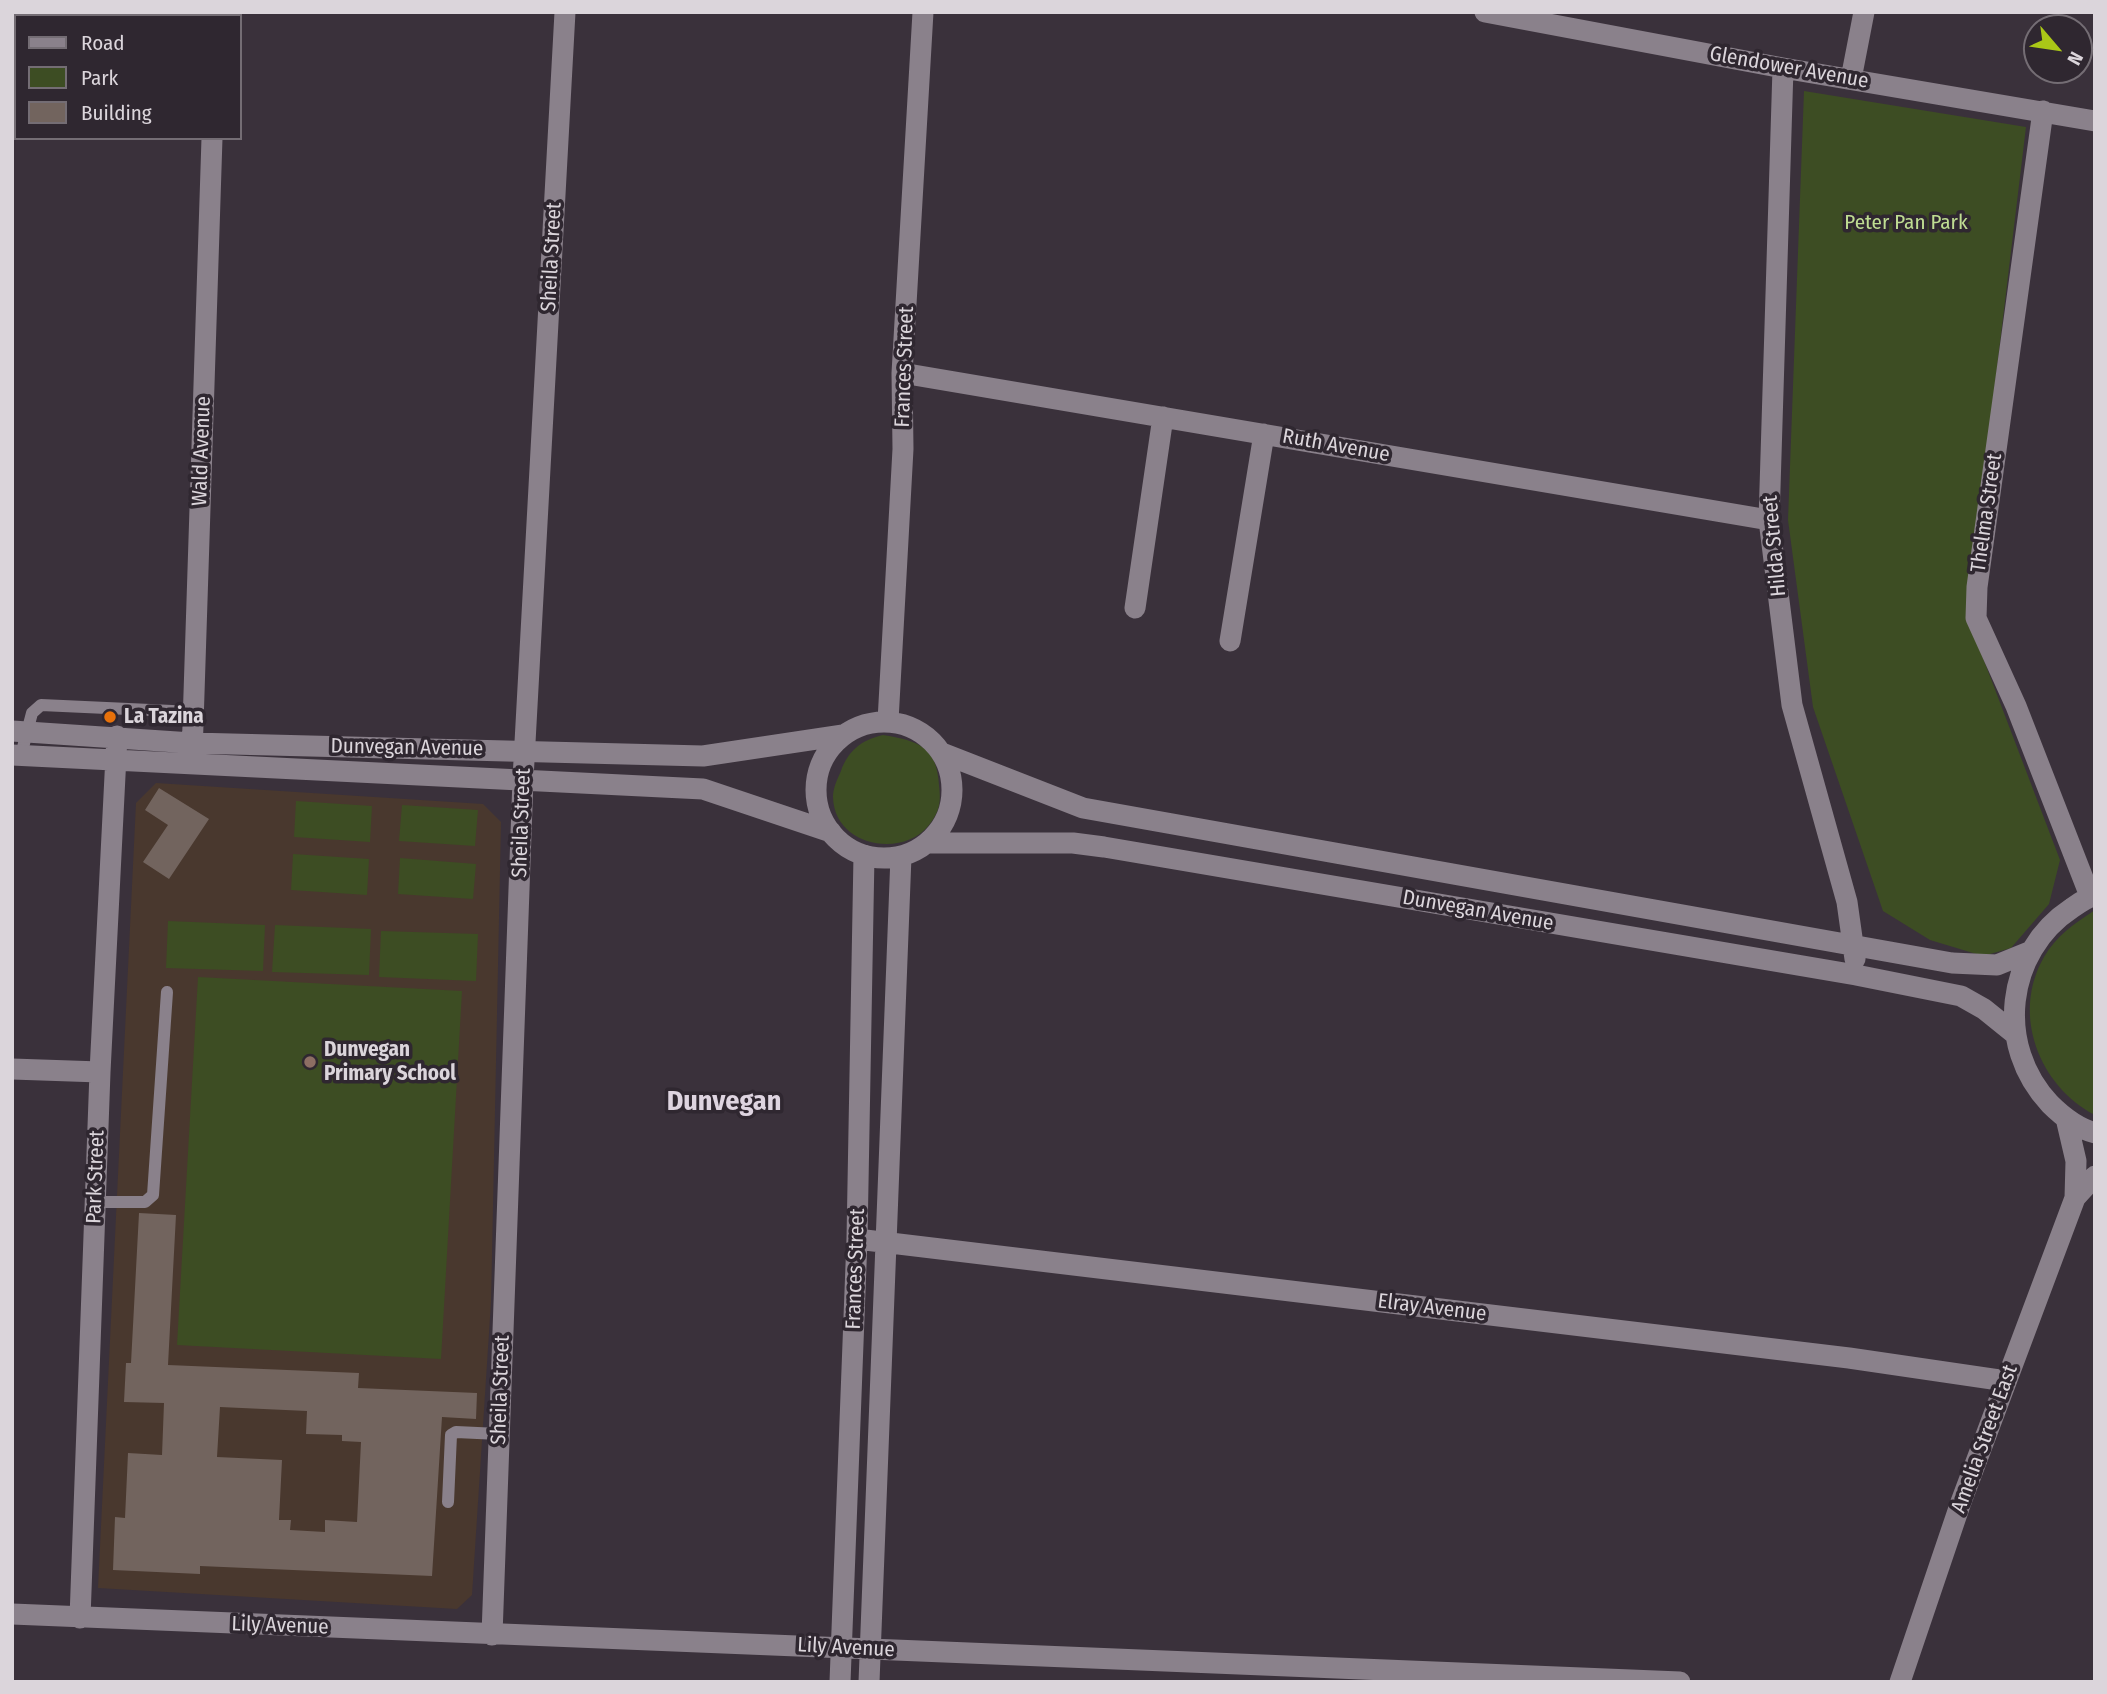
<!DOCTYPE html>
<html>
<head>
<meta charset="utf-8">
<style>
	body { margin:0 }
	#map { position:relative; width:2107px; height:1694px; overflow:hidden; background:#3a313b; font-family:"Fira Sans Condensed",sans-serif }
	canvas { display:block }
	.frame { position:absolute; inset:0; border:14px solid #dbd5db; pointer-events:none }
	.legend { position:absolute; left:14px; top:14px; width:228px; height:126px; box-sizing:border-box; background:#2f2730; border:2px solid #746d74; margin:0; padding:9px 12px; list-style:none; font-size:21px; color:#dbd5db }
	.legend li { display:flex; align-items:center; gap:14px; height:35px }
	.legend b { width:35px; border:2px solid #746d74 }
	.north { position:absolute; left:2023px; top:14px; width:70px; height:70px; box-sizing:border-box; background:#2f2730; border:2px solid #746d74; border-radius:50%; rotate:119deg; font-size:19px; font-weight:700; line-height:28px; text-align:center; color:#dbd5db }
	.north::after { content:''; display:block; margin:auto; width:24px; height:32px; background:#aac717; clip-path:polygon(50% 0,100% 100%,50% 72%,0 100%) }
</style>
</head>
<body>
<div id="map">
<canvas width="2107" height="1694"></canvas>
<div class="frame"></div>
<ul class="legend">
<li><b style="height:9px;background:#8a818b"></b>Road</li>
<li><b style="height:19px;background:#3d4d23"></b>Park</li>
<li><b style="height:19px;background:#72645e"></b>Building</li>
</ul>
<div class="north">N</div>
</div>
<script>
const ctx = document.querySelector('canvas').getContext('2d');
ctx.lineJoin = 'round';
function paint(path, color) {
  ctx.fillStyle = color;
  ctx.fill(path, 'evenodd');
}
function strokePath(path, color, width, dash) {
  ctx.strokeStyle = color;
  ctx.lineWidth = width;
  ctx.lineCap = dash ? 'butt' : 'round';
  ctx.setLineDash(dash || []);
  ctx.stroke(path);
}
function label(font, color, halo, rows, align = 'center') {
  ctx.font = font + ' "Fira Sans Condensed",sans-serif';
  ctx.lineWidth = 7;
  ctx.setLineDash([]);
  ctx.textBaseline = 'middle';
  ctx.strokeStyle = halo;
  ctx.fillStyle = color;
  for (const [text, x, y, turn = 0] of rows) {
    ctx.save();
    ctx.translate(x, y);
    ctx.rotate((+turn || 0) * Math.PI / 180);
    ctx.textAlign = isNaN(turn) ? turn : align;
    if (halo) ctx.strokeText(text, 0, 0);
    ctx.fillText(text, 0, 0);
    ctx.restore();
  }
}
const education = new Path2D(`
	M156,783L483,804L501,822L491,1302L472,1595L457,1609L98,1588L136,803Z`);
const green = new Path2D(`
	M1804,91L2026,127L1967,616L2060,860L2049,904L2011,948L1983,956L1930,940L1883,911L1813,707L1788,520Z
	M883,735C918,741 937,746 939,785C941,802 940,811 929,825C902,859 834,846 833,797C833,788 837,780 841,771C848,751 861,740 883,735Z
	M296,801L372,806L370,842L294,837Z
	M402,805L478,810L475,846L399,841Z
	M293,854L369,859L367,895L291,890Z
	M400,858L476,864L473,899L398,894Z
	M2095,910V1115C2039,1086 2011,1014 2044,957C2056,936 2075,923 2095,910Z
	M168,921L265,925L263,971L166,968Z
	M275,925L371,929L369,975L272,972Z
	M381,931L478,934L476,981L379,977Z
	M198,977L462,991L441,1359L177,1345Z`);
const building = new Path2D(`
	M159,788L209,819L169,879L143,862L168,825L145,810Z
	M139,1213L176,1215L168,1365L359,1373L358,1388L477,1393L476,1419L442,1417L432,1576L200,1566V1574L113,1570L115,1517L125,1518L128,1453L162,1455L164,1403L124,1402L126,1363H131ZM220,1407L307,1411L306,1434L342,1435V1441L361,1442L357,1522L325,1520V1532L290,1530L291,1520H279L282,1460L217,1457Z`);
const lane = new Path2D(`
	M21,755L32,713L41,705L194,712
	M95,1202H145L153,1195L167,992
	M448,1502L451,1435L456,1432L499,1434`);
const street = new Path2D(`
	M1485,12L1783,68L2095,121
	M216,16L217,12
	M1783,68L1769,520L1792,705L1847,902L1855,959
	M1851,79L1864,12
	M2043,111L1977,587L1976,618L2016,706L2090,896
	M902,373L1769,520
	M1135,608L1163,417
	M1230,641L1264,434
	M888,721L903,449L902,373L923,12
	M816 790a68 68 0 1 1 136 0a68 68 0 1 1-136 0Z
	M12,731L192,743L703,756L843,735
	M942,753L1083,808L1952,963L1997,965L2029,952
	M12,755L703,789L831,832
	M192,755L212,138
	M927,843H1073L1104,847L1856,975L1961,996L1984,1009L2015,1034
	M2095,895C2086,898 2079,903 2072,908C2005,952 1995,1046 2050,1104C2063,1117 2077,1128 2095,1133
	M12,1069L100,1072
	M2075,1198L2095,1176
	M857,1239L1849,1358L2006,1381
	M12,1614L1680,1682
	M80,1618L100,1072L117,736
	M492,1635L523,779L565,12
	M840,1682L857,1239L864,855
	M869,1682L901,856
	M1900,1682L1961,1502L2075,1198L2076,1161L2066,1118`);
const markers = [
	[110,717,7,"#e8710a"],
	[310,1062,7,"#8d6e63"]
];
const streetNames = [
	["Glendower Avenue",1789,68,10],
	["Sheila Street",552,257,-87],
	["Frances Street",905,367,-88],
	["Ruth Avenue",1336,446,10],
	["Wald Avenue",202,451,-88],
	["Thelma Street",1987,513,-82],
	["Hilda Street",1775,546,-95],
	["Dunvegan Avenue",407,748,1],
	["Sheila Street",522,823,-88],
	["Dunvegan Avenue",1478,911,10],
	["Park Street",96,1177,-88],
	["Frances Street",856,1269,-88],
	["Elray Avenue",1432,1308,7],
	["Sheila Street",501,1390,-88],
	["Amelia Street East",1985,1439,-70],
	["Lily Avenue",280,1626,2],
	["Lily Avenue",846,1648,3]
];
const parkNames = [
	["Peter Pan Park",1906,223]
];
const poiNames = [
	["La Tazina",124,717],
	["Dunvegan",324,1050],
	["Primary School",324,1074]
];
const districtNames = [
	["Dunvegan",724,1102]
];
paint(education, '#49382e');
paint(green, '#3d4d23');
paint(building, '#72645e');
strokePath(lane, '#8a818b', 12);
strokePath(street, '#8a818b', 21);
for (const [x, y, r, color] of markers) {
  const dot = new Path2D();
  dot.arc(x, y, r, 0, 2 * Math.PI);
  ctx.fillStyle = color;
  ctx.fill(dot);
  strokePath(dot, '#2f2730', 2.5);
}
label('21px', '#dbd5db', '#2f2730', streetNames);
label('21px', '#bfdd92', '#2f2730', parkNames);
label('bold 21px', '#dbd5db', '#2f2730', poiNames, 'left');
label('bold 28px', '#ded4e0', '#2f2730', districtNames);
</script>
</body>
</html>
